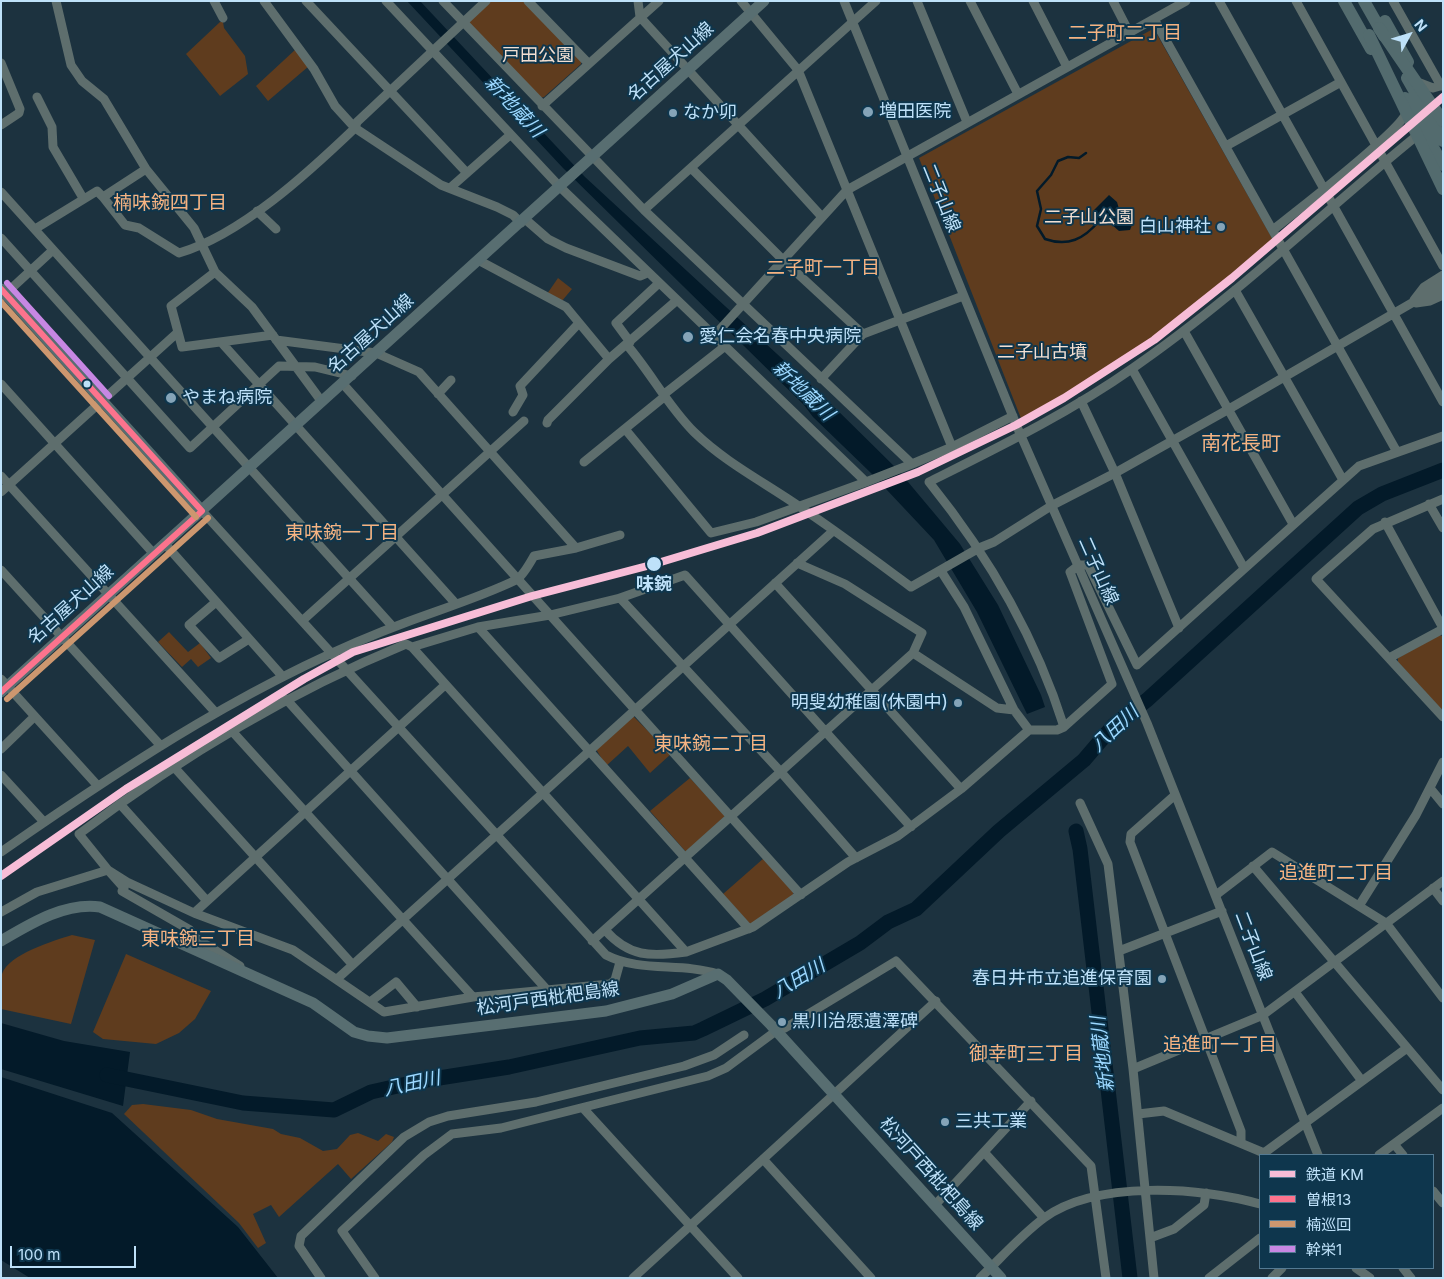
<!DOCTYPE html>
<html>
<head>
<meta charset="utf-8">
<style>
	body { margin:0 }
	#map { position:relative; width:1444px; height:1279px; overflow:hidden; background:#1c323f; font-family:Inter,"Noto Sans JP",sans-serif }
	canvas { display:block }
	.frame { position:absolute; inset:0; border:2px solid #bee1f9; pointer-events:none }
	.legend { position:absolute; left:1259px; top:1154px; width:175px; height:115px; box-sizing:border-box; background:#0e364d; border:1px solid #547a92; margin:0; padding:6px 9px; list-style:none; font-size:15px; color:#bee1f9 }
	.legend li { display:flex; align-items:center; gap:10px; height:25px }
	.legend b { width:25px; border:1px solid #547a92 }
	.north { position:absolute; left:1384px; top:10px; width:50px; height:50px; -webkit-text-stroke:4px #0e364d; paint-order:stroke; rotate:51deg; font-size:14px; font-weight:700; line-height:20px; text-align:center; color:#bee1f9 }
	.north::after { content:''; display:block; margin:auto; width:18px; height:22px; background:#bee1f9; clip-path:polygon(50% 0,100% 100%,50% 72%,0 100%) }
	.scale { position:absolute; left:10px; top:1246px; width:126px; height:22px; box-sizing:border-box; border:2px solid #bee1f9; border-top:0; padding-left:6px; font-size:15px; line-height:18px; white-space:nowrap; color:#bee1f9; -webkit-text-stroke:4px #0e364d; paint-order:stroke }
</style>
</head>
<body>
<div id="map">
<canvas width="1444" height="1279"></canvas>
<div class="frame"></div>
<ul class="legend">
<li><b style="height:6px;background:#f7bdd7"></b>鉄道 KM</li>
<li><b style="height:6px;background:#fc738d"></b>曽根13</li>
<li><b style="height:6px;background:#cd976f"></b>楠巡回</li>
<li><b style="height:6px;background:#c787e3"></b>幹栄1</li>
</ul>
<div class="north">N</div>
<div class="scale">100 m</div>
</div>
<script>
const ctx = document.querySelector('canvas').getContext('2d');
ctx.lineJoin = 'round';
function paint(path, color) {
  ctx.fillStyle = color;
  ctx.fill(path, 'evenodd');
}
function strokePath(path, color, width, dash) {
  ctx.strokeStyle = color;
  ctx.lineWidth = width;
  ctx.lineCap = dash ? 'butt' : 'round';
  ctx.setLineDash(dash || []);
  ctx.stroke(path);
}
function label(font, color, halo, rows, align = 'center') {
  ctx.font = font + ' Inter,"Noto Sans JP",sans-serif';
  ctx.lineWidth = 4;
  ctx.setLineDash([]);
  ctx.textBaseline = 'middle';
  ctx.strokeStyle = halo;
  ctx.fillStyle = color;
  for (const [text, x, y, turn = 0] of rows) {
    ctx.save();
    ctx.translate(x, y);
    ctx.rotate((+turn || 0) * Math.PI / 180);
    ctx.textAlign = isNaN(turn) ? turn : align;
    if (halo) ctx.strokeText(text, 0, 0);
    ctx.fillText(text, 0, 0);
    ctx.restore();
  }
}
const green = new Path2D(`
	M491,1H524L581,61V64L544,97L540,98L468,22Z
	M220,22H223L224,28L245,56L248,74L220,96L186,54Z
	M1151,30L1155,31L1273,240C1235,273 1196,306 1155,336C1112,367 1068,394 1022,421L919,158Z
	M296,49L309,66L268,101L256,86Z
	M558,278L572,289L561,302L547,294Z
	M169,632L188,652L200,643L211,658L198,667L191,659L182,667L158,642Z
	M1439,635L1443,636V711L1398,662V658Z
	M633,716L671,754L650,773L628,746L606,766L596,749Z
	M690,778L725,816L686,852L650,811Z
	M764,858L793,892V896L753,923H749L723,894Z
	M72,935L95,940L71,1024L1,1009C1,999 0,983 2,974C9,954 53,941 72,935Z
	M126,954L211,991L195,1019L179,1033L156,1044L103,1039L93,1032Z
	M143,1104L191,1110L217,1119L273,1129L281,1134L300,1138L323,1151L337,1149L350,1135L358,1133L378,1141L386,1134L394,1137L392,1142L351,1179L338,1164L279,1217L271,1205L253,1214L266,1243L258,1248L239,1223L124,1114L132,1105Z`);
const water = new Path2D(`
	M407,1H420L585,177L828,401L898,470L960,544L998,605L1041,695L1045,707L1027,714L977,612L934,540L871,473L813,417L804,405L563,168Z
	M1109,195L1117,202L1121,216L1132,225L1130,230L1119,231L1111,224L1101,223L1093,215L1094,210Z
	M1,1023L64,1041L130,1052L123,1106L1,1069Z
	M1,1077L112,1113L238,1227L278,1278H30L1,1260Z`);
const stream = new Path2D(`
	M1086,153L1079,158L1068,157L1058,161L1051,175L1037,191L1041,209L1037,226L1045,239C1068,247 1084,239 1099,221`);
const river = new Path2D(`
	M1076,831L1080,849L1130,1278
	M107,1075L243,1103L334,1110L371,1092L420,1081L509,1067L640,1038L694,1033L703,1029L765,999L860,943L888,922L916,909L999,831L1084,760L1114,725L1147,700L1358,508L1382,494L1443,470`);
const minor = new Path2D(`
	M56,1L71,65L82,81L104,99L146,169L194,228L215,272L252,307L322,402
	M214,1L223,18
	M264,1L314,69L335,106L355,128L441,185L497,207L513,215L521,223
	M306,1L467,173
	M386,1L560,187L866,482L756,522L711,533L625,429
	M443,1L644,210L912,464L952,447L1013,416
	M528,1L588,63
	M638,1L640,17L822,217
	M741,1L798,70L952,447
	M844,1L1018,429L1147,723L1318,1155
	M917,1L967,122
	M970,1L1018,94
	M1033,1L1067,67
	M1113,1L1129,32
	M1219,1L1443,402
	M1296,1L1443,266
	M1393,1L1441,86
	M1154,19L1397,452
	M1,63L20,109L19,113L1,125
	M1420,83L1433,88L1443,85
	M37,97L52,127L53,147L83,198
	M542,106L659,1
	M1226,146L1341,82
	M691,168L783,260L863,334L963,296
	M450,188L510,135
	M1,192L393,627
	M103,197L125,225L139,228L179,253C241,235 309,172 355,128L357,122L486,1
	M644,210L876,1
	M257,211L276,229
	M525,219L548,239L566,248L640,276L647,273
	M35,229L97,191L103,197L146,169
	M1273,230C1296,211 1399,133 1406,113
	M1,238L190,448L279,366L315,367L352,376
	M478,260L566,307L609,359L676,301
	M215,272L171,306L182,347L273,335
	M1235,290L1343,480
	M1,298L53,250
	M1414,300L1424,287L1443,275
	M1416,303L1430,301L1443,295
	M1184,331L1293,524
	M713,337L847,190L1186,1
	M276,340L376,353L419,372L576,548
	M221,342L456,604
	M630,342L616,323L658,284
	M627,345C651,373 668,406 694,432C726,463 764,482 800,507C838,532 874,560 911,587L979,548L994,542L1051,506L1115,473L1229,409L1443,285
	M1132,369L1244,568
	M821,379L863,334
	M1,384L154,554
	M343,384L801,895
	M438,394L451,380
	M663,395L724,347
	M1081,401L1115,473L1179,628
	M513,412L523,395L520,386L579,323
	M547,423L548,420L609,359
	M584,462L664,397
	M1,476L216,713
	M866,482L912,464
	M1,492L177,333
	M1443,499L1373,529L1316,579L1443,717
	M1429,504L1443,528
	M202,511L606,955C641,973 680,962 718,974
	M1385,522L1443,628
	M165,544L283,677
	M797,563L845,584L922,633L913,653L997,708L1014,710
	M1,570L161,746
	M775,583L961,789
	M620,598L780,771L856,858
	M216,602L189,625L219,658L249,639
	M302,621L524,421
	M478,627L749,929
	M412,647L686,952
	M1389,658L1443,629
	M1,679L97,785
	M286,699L548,991
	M1064,727C1036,638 987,554 929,482C999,447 1069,413 1133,368C1233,299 1321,214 1414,138L1421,137
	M231,730L473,997
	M1029,730H1057L1064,727L1112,684L1070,572L1079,565H1088L1137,665L1359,466L1443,436
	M1,749L34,717
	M174,767L352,964
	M1,775L44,822
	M1430,788L1443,804
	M1175,795L1131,834L1130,842L1241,1131V1143
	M1080,803L1108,864L1133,1069L1154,1278
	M120,804L207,901
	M1,852C129,763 261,676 407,622C442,609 483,596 516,580C523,576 530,563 534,556L576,548L620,535
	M1253,866L1443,1090
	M1433,888L1443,901
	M1216,895L1272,852L1386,923L1443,998
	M1359,906L1416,815L1443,762
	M1,912L37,892L108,870L124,888L122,891L190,930L188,933L240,966
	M194,913L445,685
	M605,930C629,957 650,957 686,952L753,927L848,862L898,836L961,789L1029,730L1014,710L964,607L941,571
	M592,941L913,653
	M1119,951L1222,911
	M620,962L615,980L610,984L473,997L384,1012L293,950L194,913L127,882L108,870L79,834C182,756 287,693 406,644L412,647L478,627L550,615L620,598L685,575L911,827
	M337,979L833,531
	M1295,992L1362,1081
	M370,1002L396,982L417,1007
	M1133,1069L1263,1015L1443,881
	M583,1108L738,1278
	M1138,1114L1164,1111L1264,1153V1155
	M1394,1144L1403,1155
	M984,1152L1044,1218
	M1264,1153L1407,1048
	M1379,1155L1443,1108
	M763,1159L871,1278
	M1433,1191L1443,1203
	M936,1204L1031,1101
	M1150,1238L1174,1229L1204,1205L1206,1193
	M1356,1268L1370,1278
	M1403,1268L1411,1278
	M321,1278L299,1246L301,1236L404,1137L429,1122L448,1116L536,1102L684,1066L714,1055L744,1035
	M375,1278L342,1231L424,1155L452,1134L501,1128L708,1076L726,1068L776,1031L785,1028L896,961L1091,1166L1106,1278
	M633,1278L936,1001
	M980,1278C1001,1258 1021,1235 1044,1218C1096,1180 1201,1187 1260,1204
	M1209,1278L1260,1238
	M1272,1278L1282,1268`);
const major = new Path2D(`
	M1,289L202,511
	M1,692L764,1
	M1,941C30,924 65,902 100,907L313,1003L354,1032L368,1036L387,1038L606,1011L672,994L718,974L727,980L771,1025L1001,1278`);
const highway = new Path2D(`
	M1344,1L1371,49
	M1364,1L1384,36
	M1385,21L1408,62
	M1407,78L1443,141
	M1405,98L1443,165`);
const highwayBridge = new Path2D(`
	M1379,28L1443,121
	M1369,35L1443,189`);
const bus1 = new Path2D(`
	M1,289L202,511
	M1,692L202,511`);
const bus2 = new Path2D(`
	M1,302L196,517
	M7,699L208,518`);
const bus3 = new Path2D(`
	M7,283L109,396`);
const rail1 = new Path2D(`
	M1,876L126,789L304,679L353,652L532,596L651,565L757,533L918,472L1016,425L1064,398L1154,340L1232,278L1443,97`);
const markers = [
	[868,112,6,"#85a4b8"],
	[673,113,5,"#85a4b8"],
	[1221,227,5,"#85a4b8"],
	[688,337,6,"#85a4b8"],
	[87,384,4.5,"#bee1f9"],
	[171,398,6,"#85a4b8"],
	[654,564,8,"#bee1f9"],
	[958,703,5,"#85a4b8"],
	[1162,979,5,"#85a4b8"],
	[782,1022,5,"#85a4b8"],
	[945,1122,5,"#85a4b8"]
];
const parkNames = [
	["戸田公園",538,56],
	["二子山公園",1089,218],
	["二子山古墳",1042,353]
];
const streetNames = [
	["名古屋犬山線",671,62,-42],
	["二子山線",941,198,68],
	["名古屋犬山線",371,334,-42],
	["二子山線",1098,571,66],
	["名古屋犬山線",71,605,-42],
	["二子山線",1253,946,69],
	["松河戸西枇杷島線",548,999,-8],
	["松河戸西枇杷島線",931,1174,48]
];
const poiNames = [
	["増田医院",879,112],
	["なか卯",683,113],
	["白山神社",1211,227,"right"],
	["愛仁会名春中央病院",699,337],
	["やまね病院",182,398],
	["明叟幼稚園(休園中)",948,703,"right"],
	["春日井市立追進保育園",1152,979,"right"],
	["黒川治愿遺澤碑",792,1022],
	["三共工業",955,1122]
];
const stopNames = [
	["味鋺",654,585]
];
const neighbourhoodNames = [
	["二子町二丁目",1125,33],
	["楠味鋺四丁目",170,203],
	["二子町一丁目",823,268],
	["東味鋺一丁目",342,533],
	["東味鋺二丁目",711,744],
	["追進町二丁目",1336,873],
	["東味鋺三丁目",198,939],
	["追進町一丁目",1220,1045],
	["御幸町三丁目",1026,1054]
];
const waterNames = [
	["新地蔵川",514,107,47],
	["新地蔵川",803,391,44],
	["八田川",1115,729,-43],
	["八田川",799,979,-31],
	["新地蔵川",1103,1054,-97],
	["八田川",412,1084,-12]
];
const quarterNames = [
	["南花長町",1241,444]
];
paint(green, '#5f3c1e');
paint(water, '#031a29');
strokePath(stream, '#031a29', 2.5);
strokePath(river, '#031a29', 15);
strokePath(minor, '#5e6e6d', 9);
strokePath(major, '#586e71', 11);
strokePath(highway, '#536b6e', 12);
strokePath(highwayBridge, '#536b6e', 12);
strokePath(bus1, '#fc738d', 6);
strokePath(bus2, '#cd976f', 6);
strokePath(bus3, '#c787e3', 6);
strokePath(rail1, '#f7bdd7', 8);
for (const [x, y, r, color] of markers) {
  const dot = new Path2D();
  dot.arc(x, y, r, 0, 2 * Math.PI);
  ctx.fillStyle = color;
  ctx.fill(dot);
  strokePath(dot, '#0e364d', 2);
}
label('18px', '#f2dfd2', '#0e364d', parkNames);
label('18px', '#bee1f9', '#0e364d', streetNames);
label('18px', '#bee1f9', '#0e364d', poiNames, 'left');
label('bold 18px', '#bee1f9', '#0e364d', stopNames);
label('19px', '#f5b382', '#0e364d', neighbourhoodNames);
label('italic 19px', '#9cd8ff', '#0e364d', waterNames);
label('20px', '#f5b382', '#0e364d', quarterNames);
</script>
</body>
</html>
